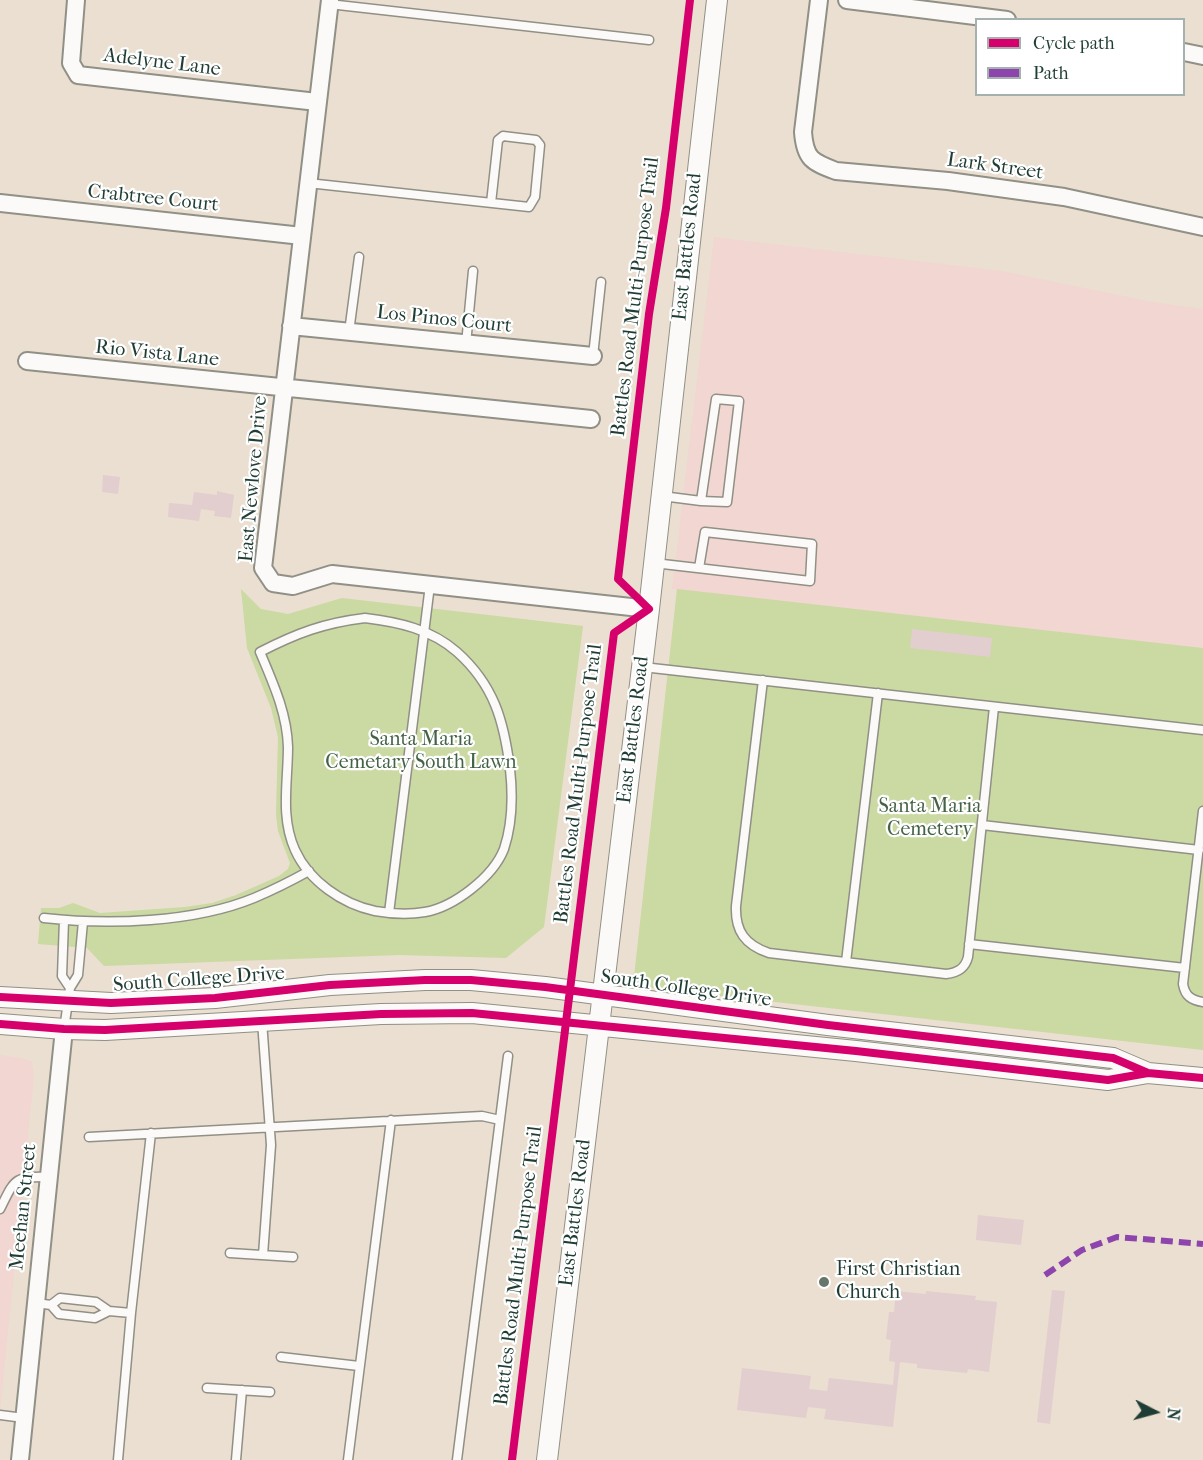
<!DOCTYPE html>
<html>
<head>
<meta charset="utf-8">
<style>
	body { margin:0 }
	#map { position:relative; width:1203px; height:1460px; overflow:hidden; background:#eadfd0; font-family:"IM FELL French Canon",serif }
	canvas { display:block }
	.legend { position:absolute; left:975px; top:18px; width:210px; height:78px; box-sizing:border-box; background:#fff; border:2px solid #a5b1ae; margin:0; padding:8px 10px; list-style:none; font-size:18px; color:#1f3d34 }
	.legend li { display:flex; align-items:center; gap:12px; height:30px }
	.legend b { width:30px; border:2px solid #a5b1ae }
	.north { position:absolute; left:1125px; top:1382px; width:60px; height:60px; -webkit-text-stroke:4px #fff; paint-order:stroke; rotate:96deg; font-size:16px; font-weight:700; line-height:24px; text-align:center; color:#1f3d34 }
	.north::after { content:''; display:block; margin:auto; width:21px; height:27px; background:#1f3d34; clip-path:polygon(50% 0,100% 100%,50% 72%,0 100%) }
</style>
</head>
<body>
<div id="map">
<canvas width="1203" height="1460"></canvas>
<ul class="legend">
<li><b style="height:8px;background:#d6006c"></b>Cycle path</li>
<li><b style="height:8px;background:#8e44ad"></b>Path</li>
</ul>
<div class="north">N</div>
</div>
<script>
const ctx = document.querySelector('canvas').getContext('2d');
ctx.lineJoin = 'round';
function paint(path, color) {
  ctx.fillStyle = color;
  ctx.fill(path, 'evenodd');
}
function strokePath(path, color, width, dash) {
  ctx.strokeStyle = color;
  ctx.lineWidth = width;
  ctx.lineCap = dash ? 'butt' : 'round';
  ctx.setLineDash(dash || []);
  ctx.stroke(path);
}
function label(font, color, halo, rows, align = 'center') {
  ctx.font = font + ' "IM FELL French Canon",serif';
  ctx.lineWidth = 4.5;
  ctx.setLineDash([]);
  ctx.textBaseline = 'middle';
  ctx.strokeStyle = halo;
  ctx.fillStyle = color;
  for (const [text, x, y, turn = 0] of rows) {
    ctx.save();
    ctx.translate(x, y);
    ctx.rotate((+turn || 0) * Math.PI / 180);
    ctx.textAlign = isNaN(turn) ? turn : align;
    if (halo) ctx.strokeText(text, 0, 0);
    ctx.fillText(text, 0, 0);
    ctx.restore();
  }
}
const built = new Path2D(`
	M714,237L1002,271L1152,302L1203,309V648L672,589Z
	M0,1055L22,1058L32,1062L34,1076L0,1410Z`);
const green = new Path2D(`
	M241,589L261,609L288,614L342,598L583,626L544,927L506,958L399,955L104,966L87,948L38,944L41,908H59L73,903L100,913L185,907L212,903L236,895L279,876L288,869L290,863L278,831L276,815L278,737L271,708L247,648Z
	M677,589L1203,648V1050L633,986Z`);
const building = new Path2D(`
	M103,475L120,477L118,494L102,492Z
	M217,491L234,495L231,518L214,516L215,511L201,509L199,521L168,517L169,503L192,505L194,492L217,495Z
	M912,629L992,638L990,657L910,648Z
	M978,1215L1024,1220L1021,1245L976,1240Z
	M1052,1290L1065,1291L1050,1424L1037,1422Z
	M896,1291L926,1294V1291L976,1296L975,1300L997,1302L989,1372L968,1369L967,1373L917,1368V1364L900,1362L893,1427L824,1419L826,1409L808,1407L806,1418L737,1410L742,1368L811,1376L809,1389L827,1391L829,1378L893,1385L895,1362L889,1361L891,1340L886,1339L889,1312H894Z`);
const service = new Path2D(`
	M329,4L649,40
	M308,183L529,207L535,197L540,145L536,140L503,136L498,140L491,203
	M349,332L359,257
	M466,344L473,271
	M593,356L601,282
	M716,399L739,401L727,502L701,501Z
	M662,496L701,501
	M654,563L810,581L812,544L705,532L699,568
	M365,618C398,622 431,629 457,652C494,685 504,721 510,769C513,796 513,822 504,849C493,877 454,907 425,912C408,915 392,914 375,911C342,904 309,881 295,850C280,817 288,782 288,747C287,713 273,683 260,652C297,633 324,623 365,618Z
	M643,667L1203,730
	M763,680L736,906C735,931 745,945 769,953L946,974C957,973 965,969 968,957L994,707
	M1203,811L1183,984C1185,996 1191,1000 1203,1002
	M982,825L1199,850
	M389,913L430,585
	M44,918C108,925 193,923 254,898C273,890 291,881 309,871
	M64,920L62,976L70,988
	M969,944L1185,968
	M846,962L878,693
	M262,1021L271,1145L263,1255
	M64,1029L70,988L78,975L83,922
	M89,1137L482,1116L500,1120
	M0,1209C15,1179 14,1176 49,1177
	M230,1253L293,1257
	M36,1303L51,1305L60,1298L96,1302L109,1311L95,1318L59,1314L51,1305
	M109,1311L131,1313
	M281,1357L359,1366
	M207,1388L270,1392
	M0,1415L24,1418
	M118,1460L131,1313L151,1133
	M236,1460L242,1390
	M348,1460L391,1120
	M457,1460L508,1056`);
const minor = new Path2D(`
	M76,0L71,63L78,75L317,102
	M330,0L263,568L273,583L293,586L332,574L649,609
	M819,0L803,132C805,159 812,162 836,171L948,181L1064,197L1203,227
	M847,0L1007,20
	M1184,52L1203,56
	M0,203L302,236
	M291,326L593,356
	M27,361L591,419
	M20,1460L64,1029`);
const tertiary = new Path2D(`
	M0,997L111,1003L215,998L330,985L425,980H471L545,987L828,1025L1113,1058L1148,1073
	M0,1024L64,1029L105,1030L381,1014L472,1013L856,1051L1108,1080L1148,1073L1203,1078
	M547,1460L649,609L717,0`);
const quiet = new Path2D(`
	M1045,1275L1082,1250L1117,1237L1203,1244`);
const cycleway = new Path2D(`
	M0,997L111,1003L215,998L330,985L425,980H471L545,987L828,1025L1113,1058L1148,1073
	M0,1024L64,1029L105,1030L381,1014L472,1013L856,1051L1108,1080L1148,1073L1203,1078
	M512,1460L614,633L649,609L618,579L649,314L666,208L690,0`);
const markers = [
	[824,1282,6,"#66766b"]
];
const streetNames = [
	["Adelyne Lane",162,63,7],
	["Lark Street",995,167,8],
	["Crabtree Court",153,199,6],
	["East Battles Road",688,247,-84],
	["Battles Road Multi-Purpose Trail",636,297,-83],
	["Los Pinos Court",444,320,6],
	["Rio Vista Lane",157,354,6],
	["East Newlove Drive",254,479,-85],
	["East Battles Road",634,730,-83],
	["Battles Road Multi-Purpose Trail",579,784,-83],
	["South College Drive",199,980,-4],
	["South College Drive",686,989,8],
	["Meehan Street",24,1207,-84],
	["East Battles Road",576,1213,-83],
	["Battles Road Multi-Purpose Trail",519,1266,-83]
];
const parkNames = [
	["Santa Maria",421,740],
	["Cemetary South Lawn",421,763],
	["Santa Maria",930,807],
	["Cemetery",930,830]
];
const poiNames = [
	["First Christian",836,1270],
	["Church",836,1293]
];
paint(built, '#f1d6d1');
paint(green, '#cbd9a2');
paint(building, '#e2cece');
strokePath(service, '#909086', 11);
strokePath(minor, '#909086', 20);
strokePath(tertiary, '#909086', 22);
strokePath(service, '#fcfaf8', 8);
strokePath(minor, '#fcfaf8', 16);
strokePath(tertiary, '#fcfaf8', 20);
strokePath(quiet, '#8e44ad', 6, [12, 6]);
strokePath(cycleway, '#d6006c', 8);
for (const [x, y, r, color] of markers) {
  const dot = new Path2D();
  dot.arc(x, y, r, 0, 2 * Math.PI);
  ctx.fillStyle = color;
  ctx.fill(dot);
  strokePath(dot, '#fff', 2);
}
label('20px', '#1f3d34', '#fff', streetNames);
label('20px', '#446346', '#fff', parkNames);
label('20px', '#1f3d34', '#fff', poiNames, 'left');
</script>
</body>
</html>
